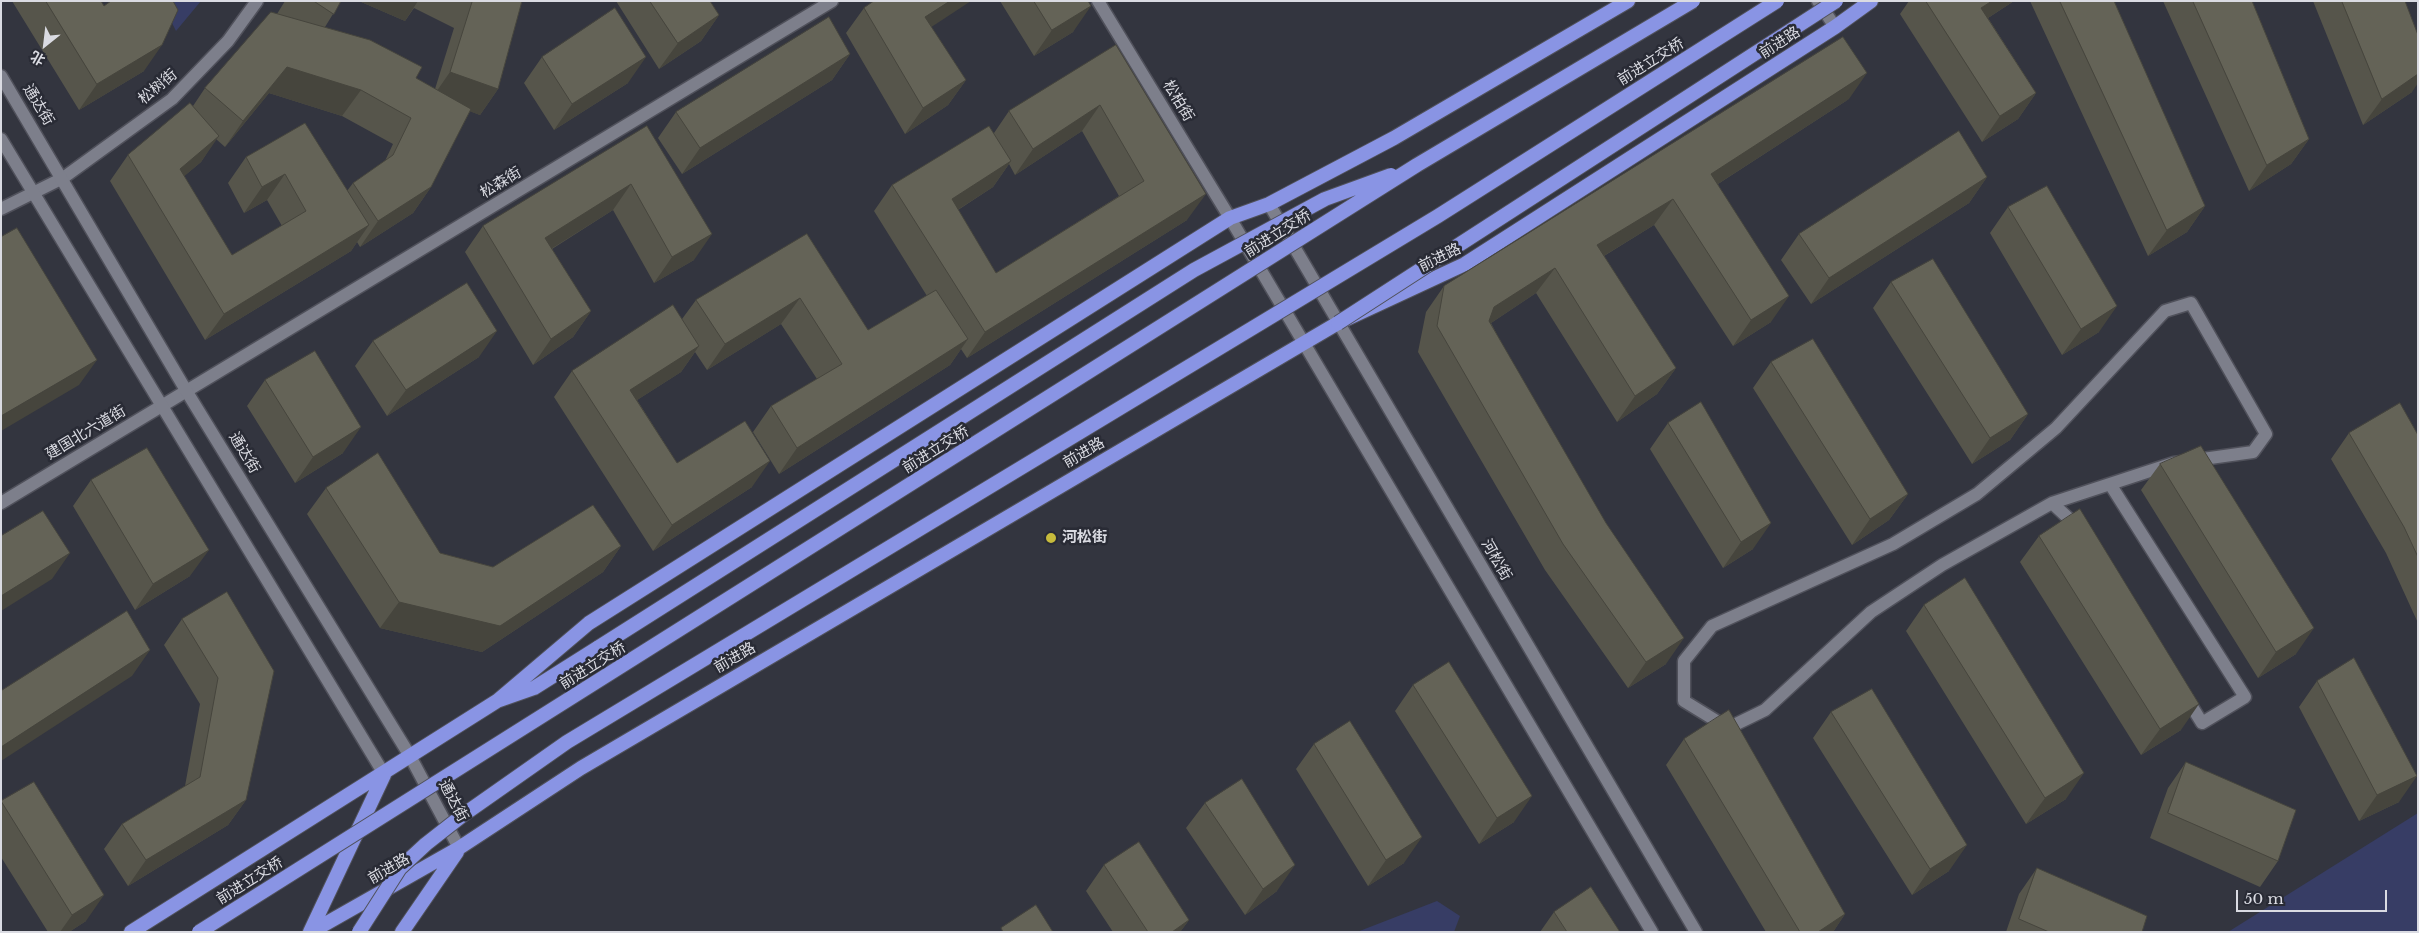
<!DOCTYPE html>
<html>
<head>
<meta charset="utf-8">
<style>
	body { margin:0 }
	#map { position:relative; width:2419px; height:933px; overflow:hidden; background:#33353f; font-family:"Libre Baskerville","Noto Sans SC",serif }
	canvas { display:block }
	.frame { position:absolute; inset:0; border:2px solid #dadbe2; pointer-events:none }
	.north { position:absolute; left:20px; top:20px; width:50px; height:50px; -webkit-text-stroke:4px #292b35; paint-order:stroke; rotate:209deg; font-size:14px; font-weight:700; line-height:20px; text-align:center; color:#dadbe2 }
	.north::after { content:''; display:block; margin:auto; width:18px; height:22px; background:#dadbe2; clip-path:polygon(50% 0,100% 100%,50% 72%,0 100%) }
	.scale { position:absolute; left:2236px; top:890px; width:151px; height:22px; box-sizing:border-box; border:2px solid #dadbe2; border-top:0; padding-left:6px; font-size:15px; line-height:18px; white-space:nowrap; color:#dadbe2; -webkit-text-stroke:4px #292b35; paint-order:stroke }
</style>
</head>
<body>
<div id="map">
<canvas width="2419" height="933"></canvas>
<div class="frame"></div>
<div class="north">北</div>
<div class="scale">50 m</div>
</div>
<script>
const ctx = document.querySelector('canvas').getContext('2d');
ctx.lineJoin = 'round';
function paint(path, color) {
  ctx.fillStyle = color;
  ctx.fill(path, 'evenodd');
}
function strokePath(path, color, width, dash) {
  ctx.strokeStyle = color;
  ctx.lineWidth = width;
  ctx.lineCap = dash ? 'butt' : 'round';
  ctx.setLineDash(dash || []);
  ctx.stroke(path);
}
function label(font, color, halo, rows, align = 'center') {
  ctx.font = font + ' "Libre Baskerville","Noto Sans SC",serif';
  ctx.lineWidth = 5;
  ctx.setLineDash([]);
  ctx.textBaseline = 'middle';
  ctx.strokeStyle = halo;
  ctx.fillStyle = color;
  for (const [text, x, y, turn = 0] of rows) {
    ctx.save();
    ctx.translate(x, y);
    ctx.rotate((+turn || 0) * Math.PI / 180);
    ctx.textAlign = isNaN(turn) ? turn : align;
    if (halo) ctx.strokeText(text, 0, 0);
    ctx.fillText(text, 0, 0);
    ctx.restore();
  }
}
const green = new Path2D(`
	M161,1H201L176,31Z
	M2418,813V932H2228Z
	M1437,901L1460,916L1454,932H1357Z`);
const minor = new Path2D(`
	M2191,303L2266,434L2253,452L2174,463L2052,503L1942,565L1871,612L1765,710L1728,728L1684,701V661L1712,626L1893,544L1977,494L2056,428L2165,311Z
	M2110,484L2245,697L2202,723L2186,697
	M2052,503L2079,528`);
const tertiary = new Path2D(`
	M1098,1L1230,218
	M1818,1L1835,27
	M1,209L63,178L172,99L228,41L257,1
	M1,503L832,1`);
const secondary = new Path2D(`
	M1,76L187,392L410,756L459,848
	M1,139L384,774
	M1269,204L1696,932
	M1230,218L1652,932`);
const trunk = new Path2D(`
	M497,701L589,623L1230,218L1269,204L1394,138L1628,1
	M131,932L497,701L534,688L599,647
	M310,932L384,775
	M311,932L459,848L581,768L1338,323L1465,264L1835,27L1871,1
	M402,932L457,852`);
const trunkBridge = new Path2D(`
	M1338,323L1836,1
	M599,647L1194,270L1325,199L1391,175
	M199,932L1417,165L1693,1
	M359,932L400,868L426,844L463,815L567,742L1438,216L1777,1`);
const wall = new Path2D(`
	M12,1H101L144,71L79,110Z
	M285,1H341L325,27L435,89L454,28L414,8L405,21L359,1H522L498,89L480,115L470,111L431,187L413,213L360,247L357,242L351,251L205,340L110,181L128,155L193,106L205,88L277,14ZM269,93L342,116L393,144L385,161L353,183L347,191L246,157L228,183L244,213L267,200L282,226L232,255L184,176L201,162L216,139L225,147Z
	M616,1H710L719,15L701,41L659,69Z
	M1000,1H1088L1073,32L1034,56Z
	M1909,1H2014L1988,18L2036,93L2018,119L1982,142L1900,14Z
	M2030,1H2114L2205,206L2187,232L2148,256Z
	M2163,1H2252L2309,139L2291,164L2249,191Z
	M2313,1H2405L2412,92L2363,125Z
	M864,8L931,27L966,80L948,105L905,134L846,33Z
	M1116,45L1187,220L967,358L961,349L950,365L779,474L753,432L771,406L817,379L781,324L707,370L695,352L681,372L637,400L677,463L752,487L653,551L554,397L572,371L682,319L696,300L807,234L868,330L927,296L874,211L892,185L994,133L1009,111ZM1082,131L1119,196L996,273L958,210L993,187L1009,164L1015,175Z
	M850,54L832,80L682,174L658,138L676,112Z
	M542,57L628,83L554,130L524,83Z
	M1849,99L1718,184L1771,322L1733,346L1654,225L1604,256L1676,368L1657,394L1617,422L1536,293L1491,323L1666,664L1628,688L1545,570L1418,352L1426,312L1444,286Z
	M647,126L694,260L654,283L613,210L552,249L591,311L573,337L533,365L465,252L483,226Z
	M1987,177L1969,203L1811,304L1781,260L1799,234Z
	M2008,207L2099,332L2062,355L1990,233Z
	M1891,282L2028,414L2010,440L1972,464L1873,308Z
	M373,341L479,357L387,416L355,366Z
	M1771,362L1908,494L1889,520L1852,545L1753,388Z
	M265,380L343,453L295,483L247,406Z
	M1668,423L1753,549L1723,568L1650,449Z
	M2349,433L2418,435V623L2386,553L2331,459Z
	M2160,464L2296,654L2258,678L2141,490Z
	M91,480L190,576L135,610L73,506Z
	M326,488L440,553L493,567L621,546L603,572L482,652L380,628L307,514Z
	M2039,536L2181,730L2141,755L2020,562Z
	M227,592L246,800L228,825L128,886L104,849L122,824L185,786L200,704L164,645L182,619Z
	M1924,605L2066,799L2026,824L1906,631Z
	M2317,681L2399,802L2359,821L2299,707Z
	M1413,685L1514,822L1479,844L1395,711Z
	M1831,712L1949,871L1912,895L1813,738Z
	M1684,739L1845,914L1833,932H1766L1666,765Z
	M1314,744L1404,863L1368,886L1296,769Z
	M2186,762L2278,861L2260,887L2150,838L2168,788Z
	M1,801L86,921L69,932H48L1,857Z
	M1205,803L1277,891L1245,915L1186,828Z
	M1104,865L1189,920L1180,932H1113L1086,891Z
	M2037,868L2142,932H2006L2019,894Z
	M1554,912L1620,932H1540Z`);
const shadedWall = new Path2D(`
	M359,1H418L405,21Z
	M950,1H971L907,43L925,17Z
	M1992,1H2014L1963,34L1981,8Z
	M1091,6L1073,32L1034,56L1052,30Z
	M719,15L701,41L659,69L678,43Z
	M162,45L144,71L79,110L97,84Z
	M850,54L832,80L682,174L700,148Z
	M646,57L628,83L554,130L572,104Z
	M287,67L361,90L342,116L269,93L225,147L243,121Z
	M450,72L498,89L480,115L432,98Z
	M1867,73L1849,99L1693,200L1711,174Z
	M2418,74V83L2412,92L2363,125L2382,99Z
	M966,80L948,105L905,134L923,108Z
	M2036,93L2018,119L1982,142L2000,116Z
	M1100,105L1082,131L1015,175L1033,149Z
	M219,136L201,162L162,195L180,169Z
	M2309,139L2291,164L2249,191L2267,165Z
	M1011,161L993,187L934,225L952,199Z
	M285,174L267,200L244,213L262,187Z
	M1987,177L1969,203L1811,304L1829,278Z
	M631,184L613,210L527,264L545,238Z
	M431,187L413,213L360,247L378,221Z
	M1206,194L1187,220L967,358L985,332Z
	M1673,199L1654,225L1579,271L1597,245Z
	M2205,206L2187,232L2148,256L2167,230Z
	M369,225L351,251L205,340L224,314Z
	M712,234L694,260L654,283L672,257Z
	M1555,268L1536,293L1476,333L1494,307Z
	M1789,296L1771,322L1733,346L1751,320Z
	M800,298L781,324L707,370L725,344Z
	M2117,306L2099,332L2062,355L2081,329Z
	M591,311L573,337L533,365L551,339Z
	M497,331L479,357L387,416L406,390Z
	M968,339L950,365L779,474L797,448Z
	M699,346L681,372L612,416L630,390Z
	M97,360L79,385L1,431V416Z
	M1676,368L1657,394L1617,422L1635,396Z
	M2028,414L2010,440L1972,464L1990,438Z
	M361,427L343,453L295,483L313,457Z
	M770,461L752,487L653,551L672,525Z
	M1908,494L1889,520L1852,545L1870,519Z
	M1771,523L1753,549L1723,568L1741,542Z
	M621,546L603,572L482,652L380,628L399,602Z
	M209,550L190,576L135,610L153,584Z
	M70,553L52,579L1,611V596Z
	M2314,628L2296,654L2258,678L2276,652Z
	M1684,638L1666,664L1628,688L1646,662Z
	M150,650L132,676L1,761V747Z
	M2199,704L2181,730L2141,755L2160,729Z
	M2084,773L2066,799L2026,824L2045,798Z
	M2417,776L2399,802L2359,821L2377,795Z
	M1532,796L1514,822L1479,844L1497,818Z
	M246,800L228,825L128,886L146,860Z
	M1422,837L1404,863L1368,886L1386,860Z
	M1967,845L1949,871L1912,895L1930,869Z
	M1295,865L1277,891L1245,915L1263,889Z
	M104,895L86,921L69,932H60L72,915Z
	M1845,914L1833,932H1818Z
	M1189,920L1180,932H1172Z`);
const building = new Path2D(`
	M46,1H101L104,6L111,1H173L178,10L162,45L97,84Z
	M314,1H341L334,14Z
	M471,1H522L498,89L450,72L472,2Z
	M650,1H710L719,15L678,43Z
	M874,1H950L925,17L966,80L923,108L864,8Z
	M1034,1H1088L1091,6L1052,30Z
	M1926,1H1992L1981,8L2036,93L2000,116Z
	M2060,1H2114L2205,206L2167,230Z
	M2193,1H2252L2309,139L2267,165Z
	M2342,1H2405L2418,35V74L2382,99Z
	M615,8L646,57L572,104L542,57Z
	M271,12L370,40L422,67L416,78L471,109L431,187L378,221L353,183L393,155L411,118L361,90L287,67L243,121L205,88Z
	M829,17L850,54L700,148L676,112Z
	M1843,37L1867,73L1711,174L1789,296L1751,320L1673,199L1597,245L1676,368L1635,396L1555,268L1494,307L1489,321L1606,523L1684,638L1646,662L1563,544L1437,326L1444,286Z
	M1116,45L1206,194L985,332L892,185L989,126L1011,161L952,199L996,273L1144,181L1100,105L1033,149L1009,111Z
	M190,103L219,136L180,169L232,255L306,211L285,174L262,187L246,157L305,123L369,225L224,314L128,155Z
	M647,126L712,234L672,257L631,184L545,238L591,311L551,339L483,226Z
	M1959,131L1987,177L1829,278L1799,234Z
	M2047,186L2117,306L2081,329L2008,207Z
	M17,228L97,360L1,416V237Z
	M807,234L868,330L936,290L968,339L797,448L771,406L842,364L800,298L725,344L696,300Z
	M1933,259L2028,414L1990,438L1891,282Z
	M467,283L497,331L406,390L373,341Z
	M673,305L699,346L630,390L677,463L745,421L770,461L672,525L572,371Z
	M1813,339L1908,494L1870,519L1771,362Z
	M315,351L361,427L313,457L265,380Z
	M1701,402L1771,523L1741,542L1668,423Z
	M2400,403L2418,435V557L2404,527L2349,433Z
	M2201,446L2314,628L2276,652L2160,464Z
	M147,448L209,550L153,584L91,480Z
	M378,453L440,553L493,567L593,505L621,546L500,626L399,602L326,488Z
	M2080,509L2199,704L2160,729L2039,536Z
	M43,511L70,553L1,596V536Z
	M1965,578L2084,773L2045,798L1924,605Z
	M227,592L274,671L246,800L146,860L122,824L200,777L218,678L182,619Z
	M127,611L150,650L1,747V691Z
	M2354,658L2417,776L2377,795L2317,681Z
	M1449,662L1532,796L1497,818L1413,685Z
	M1872,689L1967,845L1930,869L1831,712Z
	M1729,710L1845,914L1818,932H1800L1684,739Z
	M1350,721L1422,837L1386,860L1314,744Z
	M2186,762L2296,810L2278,861L2168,813Z
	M1242,779L1295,865L1263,889L1205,803Z
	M34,782L104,895L72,915L1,801Z
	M1139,842L1189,920L1172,932H1148L1104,865Z
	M2037,868L2147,916L2142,932H2049L2019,919Z
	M1591,887L1620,932H1567L1554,912Z
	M1036,905L1053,932H1003L1001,928Z`);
const markers = [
	[1051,538,6,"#c7bb3c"]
];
const streetNames = [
	["前进路",1780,43,-33],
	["前进立交桥",1651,62,-32],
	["松树街",158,87,-40],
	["松柏街",1178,101,59],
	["通达街",38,105,59],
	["松森街",501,183,-31],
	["前进立交桥",1278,234,-32],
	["前进路",1440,258,-26],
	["建国北六道街",86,433,-31],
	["前进立交桥",936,450,-32],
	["通达街",244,453,59],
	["前进路",1084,453,-30],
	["河松街",1496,560,60],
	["前进路",735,658,-30],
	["前进立交桥",593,666,-32],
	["通达街",453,801,62],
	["前进路",389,869,-30],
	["前进立交桥",250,881,-32]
];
const poiNames = [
	["河松街",1062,538]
];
paint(green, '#373d65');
strokePath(minor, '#50515b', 15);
strokePath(tertiary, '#50515b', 15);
strokePath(secondary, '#50515b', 15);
strokePath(trunk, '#50515b', 16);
strokePath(minor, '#7d7f8b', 12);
strokePath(tertiary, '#7d7f8b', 12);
strokePath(secondary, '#7d7f8b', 12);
strokePath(trunk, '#8994e4', 14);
strokePath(trunkBridge, '#50515b', 16, []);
strokePath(trunkBridge, '#8994e4', 14);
paint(wall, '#56554b');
paint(shadedWall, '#46453d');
paint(building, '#646357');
strokePath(building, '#46453d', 1);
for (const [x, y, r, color] of markers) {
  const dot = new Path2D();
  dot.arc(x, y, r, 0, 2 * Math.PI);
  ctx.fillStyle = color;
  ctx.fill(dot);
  strokePath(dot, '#292b35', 2);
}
label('15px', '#dadbe2', '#292b35', streetNames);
label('bold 15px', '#dadbe2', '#292b35', poiNames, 'left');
</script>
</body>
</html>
